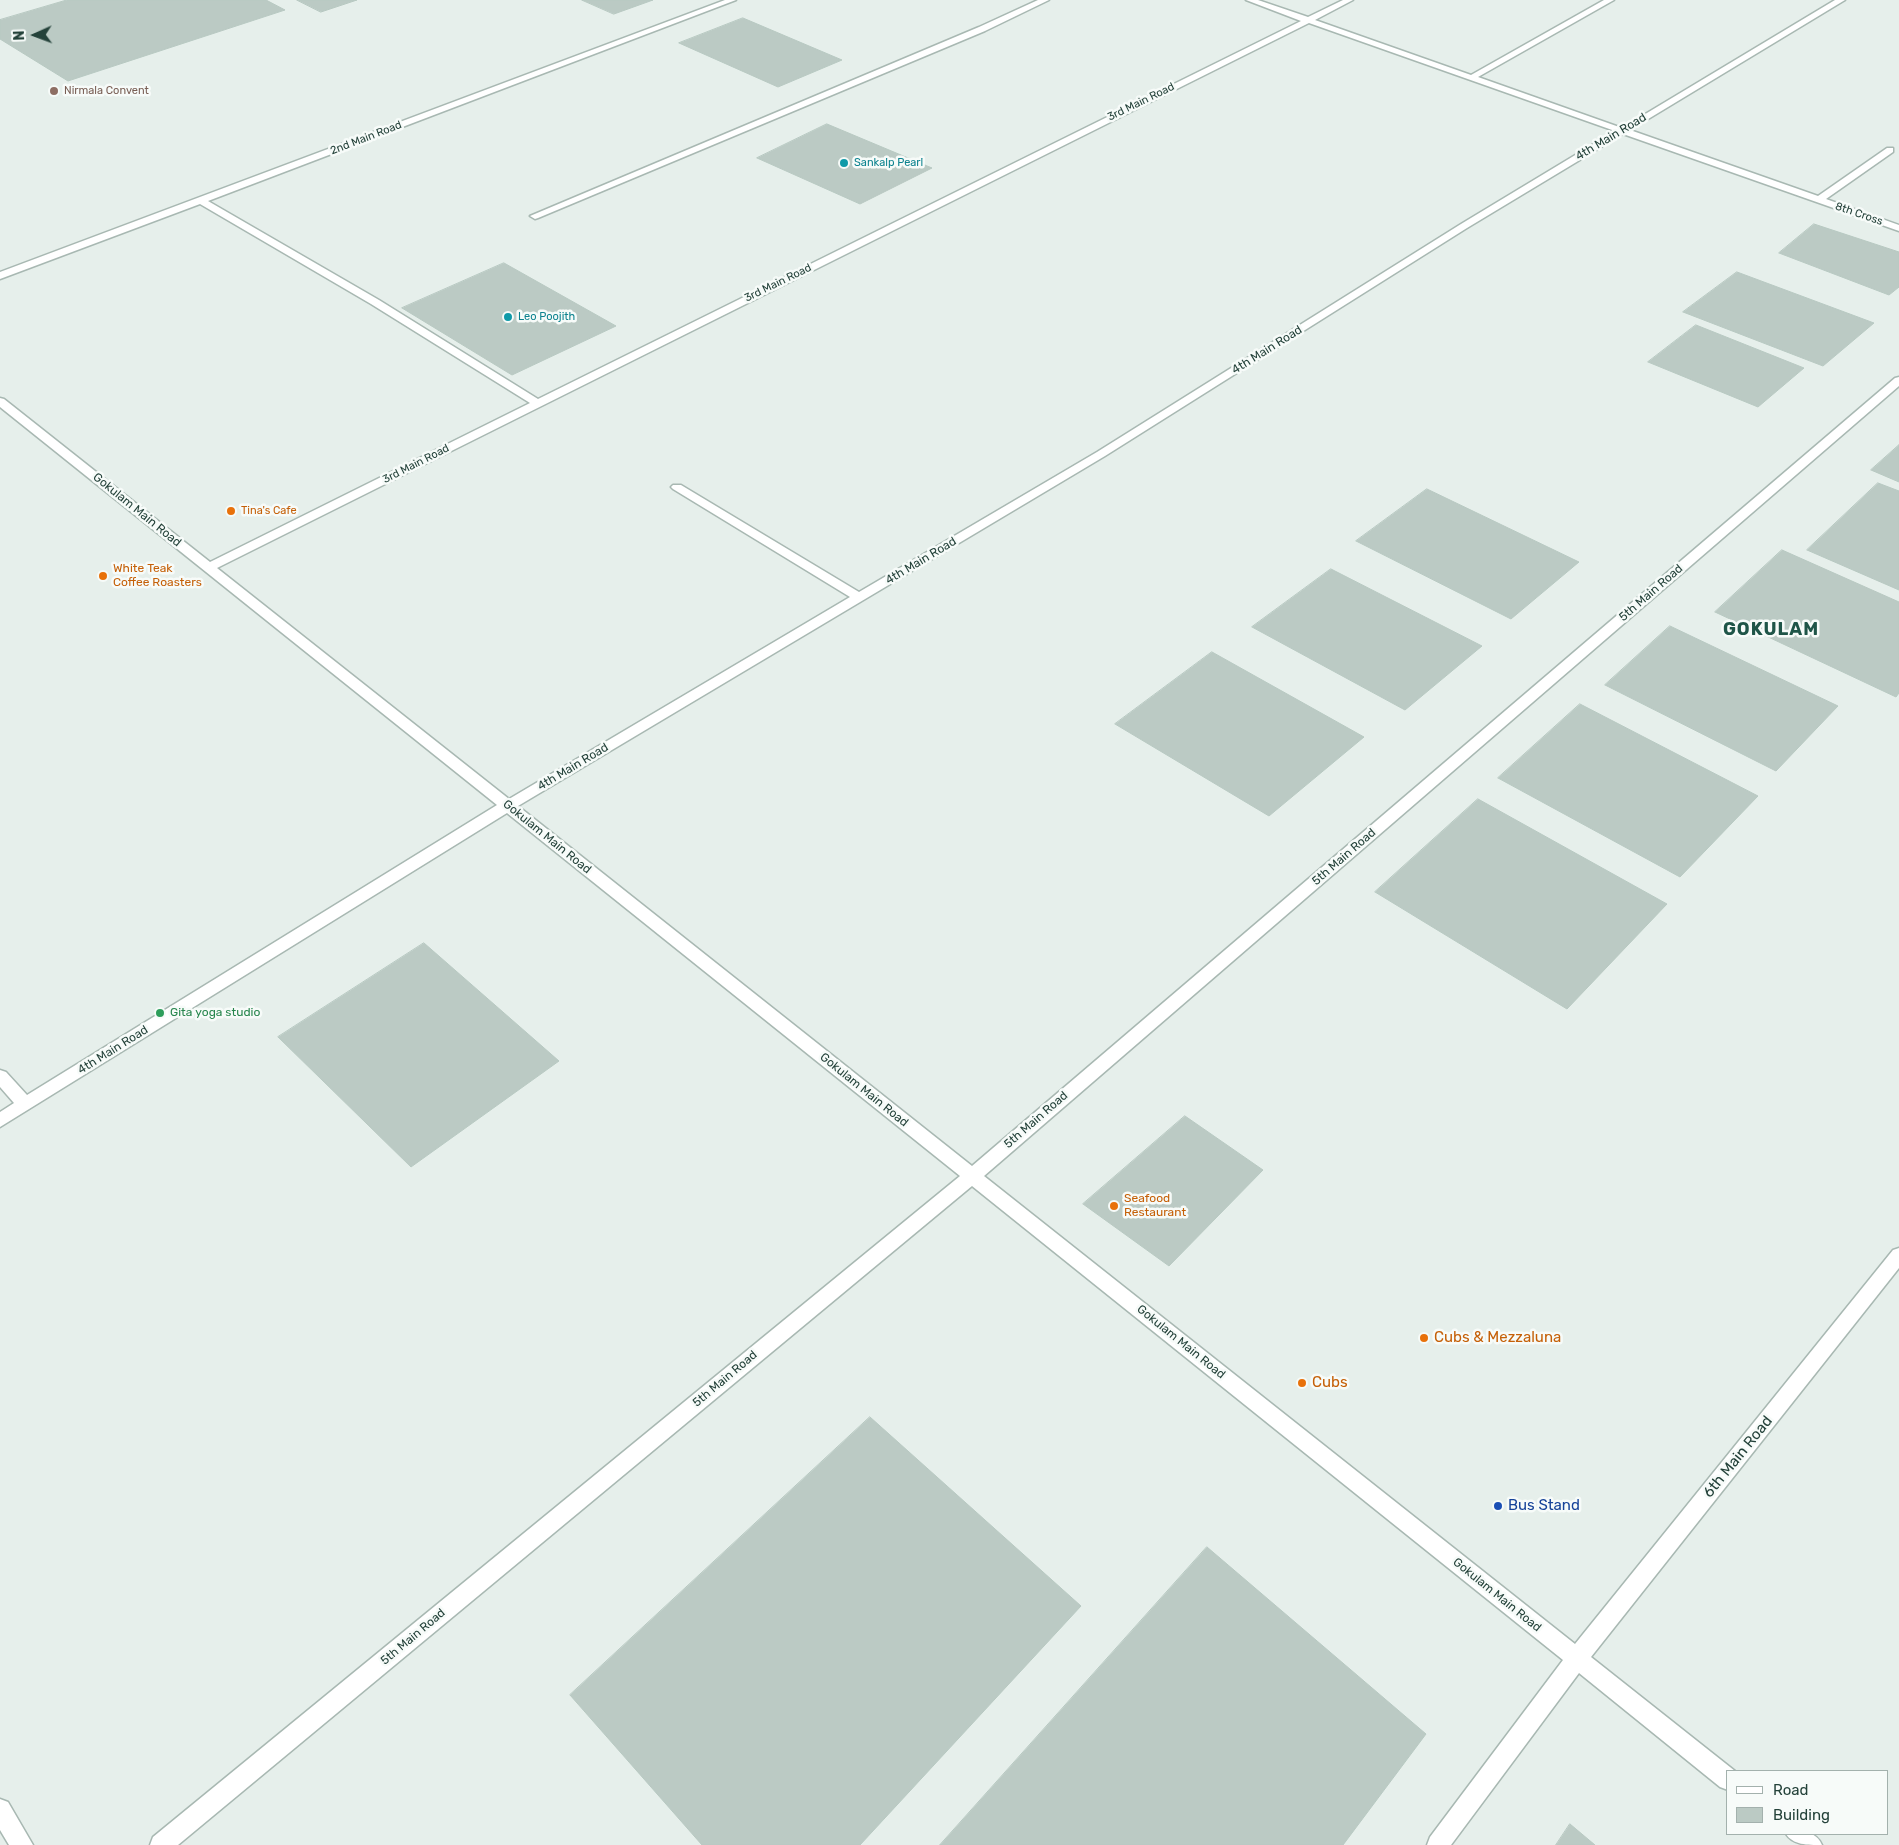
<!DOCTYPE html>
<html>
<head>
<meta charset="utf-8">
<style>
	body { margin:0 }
	#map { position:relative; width:1899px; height:1845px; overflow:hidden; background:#e6efeb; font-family:Rubik,sans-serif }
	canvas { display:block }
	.legend { position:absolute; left:1726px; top:1770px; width:162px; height:65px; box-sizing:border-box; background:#f7fbf9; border:1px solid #a3b1ad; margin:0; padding:6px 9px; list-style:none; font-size:15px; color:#24423a }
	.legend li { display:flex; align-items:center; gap:10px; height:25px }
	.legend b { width:25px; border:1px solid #a3b1ad }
	.north { position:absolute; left:10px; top:10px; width:50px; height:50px; -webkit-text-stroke:4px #f7fbf9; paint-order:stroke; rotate:268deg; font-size:14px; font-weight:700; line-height:20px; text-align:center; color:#24423a }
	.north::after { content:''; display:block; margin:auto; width:18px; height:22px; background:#24423a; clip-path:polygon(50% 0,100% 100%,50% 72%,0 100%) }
</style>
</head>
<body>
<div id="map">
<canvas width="1899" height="1845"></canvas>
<ul class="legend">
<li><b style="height:6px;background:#fff"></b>Road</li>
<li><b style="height:14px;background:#bbcac4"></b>Building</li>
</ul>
<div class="north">N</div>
</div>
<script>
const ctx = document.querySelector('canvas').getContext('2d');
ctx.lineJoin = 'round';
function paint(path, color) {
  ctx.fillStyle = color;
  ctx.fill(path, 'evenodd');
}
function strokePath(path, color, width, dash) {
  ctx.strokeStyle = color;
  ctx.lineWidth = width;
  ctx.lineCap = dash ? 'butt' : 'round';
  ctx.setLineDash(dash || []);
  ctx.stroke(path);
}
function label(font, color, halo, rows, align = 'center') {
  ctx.font = font + ' Rubik,sans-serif';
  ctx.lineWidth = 5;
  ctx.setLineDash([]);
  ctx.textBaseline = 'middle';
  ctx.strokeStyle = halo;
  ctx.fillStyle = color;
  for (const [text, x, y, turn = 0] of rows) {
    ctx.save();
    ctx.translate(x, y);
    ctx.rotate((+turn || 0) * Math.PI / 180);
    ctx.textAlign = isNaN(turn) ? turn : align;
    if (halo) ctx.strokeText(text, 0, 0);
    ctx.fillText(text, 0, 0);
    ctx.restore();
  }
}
const building = new Path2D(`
	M67,0H266L285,10L68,81L0,39V20Z
	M297,0H357L321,12Z
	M582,0H653L614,14Z
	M743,18L842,60L778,87L679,43Z
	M827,124L932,168L860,204L757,158Z
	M1814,224L1899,252V287L1889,295L1779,253Z
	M504,263L616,326L512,375L402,308Z
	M1737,272L1874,323L1823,366L1683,312Z
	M1696,325L1804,368L1758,407L1648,362Z
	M1899,445V482L1871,470Z
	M1878,483L1899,491V590L1807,550Z
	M1427,489L1579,562L1511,619L1356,541Z
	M1782,550L1899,602V693L1896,697L1715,612Z
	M1331,569L1482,646L1405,710L1252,627Z
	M1670,626L1838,706L1776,771L1605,685Z
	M1212,652L1364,737L1269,816L1115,724Z
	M1580,704L1758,796L1680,877L1498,778Z
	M1478,799L1667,904L1567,1009L1375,892Z
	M424,943L559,1061L411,1167L278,1037Z
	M1185,1116L1263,1170L1169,1266L1083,1204Z
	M870,1417L1081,1606L860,1845H702L570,1695Z
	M1207,1547L1426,1734L1343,1845H940Z
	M1570,1824L1595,1845H1556Z`);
const street = new Path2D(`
	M725,0H736L208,201L379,300L538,399L1301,21L1246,0H1258L1308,17L1343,0H1353L1315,20L1471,75L1604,0H1614L1478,77L1622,128L1835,0H1845L1630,130L1818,196L1887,148H1893V152L1826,199L1899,225V231L1623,134L1467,228L1105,456L518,806L972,1166L1895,378L1899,377V386L984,1176L1575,1644L1893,1250L1899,1248V1268L1591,1657L1735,1771H1728V1790L1720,1787L1579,1673L1451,1845H1427L1430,1837L1563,1660L972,1186L178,1845H150L153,1837L960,1176L507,813L0,1127V1112L14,1103L0,1087V1070L6,1072L27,1095L497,805L0,407V398L4,399L210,562L530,403L371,304L200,204L0,279V272ZM1309,23L1615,131L1461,224L1097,452L859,592L681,485H673L671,487L673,489L850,597L509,799L217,568Z
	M1038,0H1049L985,31L538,218L535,219L530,216L979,27Z
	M0,1799L8,1802L33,1845H9L0,1830Z
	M1786,1834C1801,1833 1815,1829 1822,1845C1807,1845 1793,1845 1786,1834Z`);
const markers = [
	[54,91,5,"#8d6e63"],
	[844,163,5,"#0f9aa8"],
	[508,317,5,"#0f9aa8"],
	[231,511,5,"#e8710a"],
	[103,576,5,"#e8710a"],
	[160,1013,5,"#2e9e5b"],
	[1114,1206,5,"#e8710a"],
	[1424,1338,5,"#e8710a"],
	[1302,1383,5,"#e8710a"],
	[1498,1506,5,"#1a4fb4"]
];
const farEducationnames = [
	["Nirmala Convent",64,91]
];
const farStreetnames = [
	["3rd Main Road",1141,102,-26],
	["2nd Main Road",366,138,-21],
	["8th Cross",1859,214,19],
	["3rd Main Road",778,283,-26],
	["3rd Main Road",416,464,-27]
];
const farCulturenames = [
	["Sankalp Pearl",854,163],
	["Leo Poojith",518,317]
];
const farFoodnames = [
	["Tina's Cafe",241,511]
];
const streetNames = [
	["4th Main Road",1611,137,-31],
	["4th Main Road",1267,350,-32],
	["Gokulam Main Road",137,510,39],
	["4th Main Road",921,561,-31],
	["5th Main Road",1651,593,-41],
	["4th Main Road",573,767,-31],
	["Gokulam Main Road",547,837,39],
	["5th Main Road",1344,857,-41],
	["4th Main Road",113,1050,-32],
	["Gokulam Main Road",864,1090,39],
	["5th Main Road",1036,1120,-41],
	["Gokulam Main Road",1181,1342,39],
	["5th Main Road",725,1379,-40],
	["Gokulam Main Road",1497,1595,39],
	["5th Main Road",413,1637,-40]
];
const foodNames = [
	["White Teak",113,569],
	["Coffee Roasters",113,583],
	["Seafood",1124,1199],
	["Restaurant",1124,1213]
];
const leisureNames = [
	["Gita yoga studio",170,1013]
];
const nearFoodnames = [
	["Cubs & Mezzaluna",1434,1338],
	["Cubs",1312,1383]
];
const nearStreetnames = [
	["6th Main Road",1738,1457,-51]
];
const nearTransitnames = [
	["Bus Stand",1508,1506]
];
const districtNames = [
	["GOKULAM",1771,630]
];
paint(building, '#bbcac4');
strokePath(building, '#b8c9c2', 1);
strokePath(street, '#a8b8b2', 3);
paint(street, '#fff');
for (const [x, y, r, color] of markers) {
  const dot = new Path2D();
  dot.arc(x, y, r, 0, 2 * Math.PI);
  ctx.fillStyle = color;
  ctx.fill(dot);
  strokePath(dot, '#f7fbf9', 2);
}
label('11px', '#785e54', '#f7fbf9', farEducationnames, 'left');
label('11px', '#24423a', '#f7fbf9', farStreetnames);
label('11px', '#0d838f', '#f7fbf9', farCulturenames, 'left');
label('11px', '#c56008', '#f7fbf9', farFoodnames, 'left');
label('12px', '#24423a', '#f7fbf9', streetNames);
label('12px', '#c56008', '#f7fbf9', foodNames, 'left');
label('12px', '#27864d', '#f7fbf9', leisureNames, 'left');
label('15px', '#c56008', '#f7fbf9', nearFoodnames, 'left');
label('15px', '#24423a', '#f7fbf9', nearStreetnames);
label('15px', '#164399', '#f7fbf9', nearTransitnames, 'left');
ctx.letterSpacing = '1px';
label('bold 18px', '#1f5548', '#f7fbf9', districtNames);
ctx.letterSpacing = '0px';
</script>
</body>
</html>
